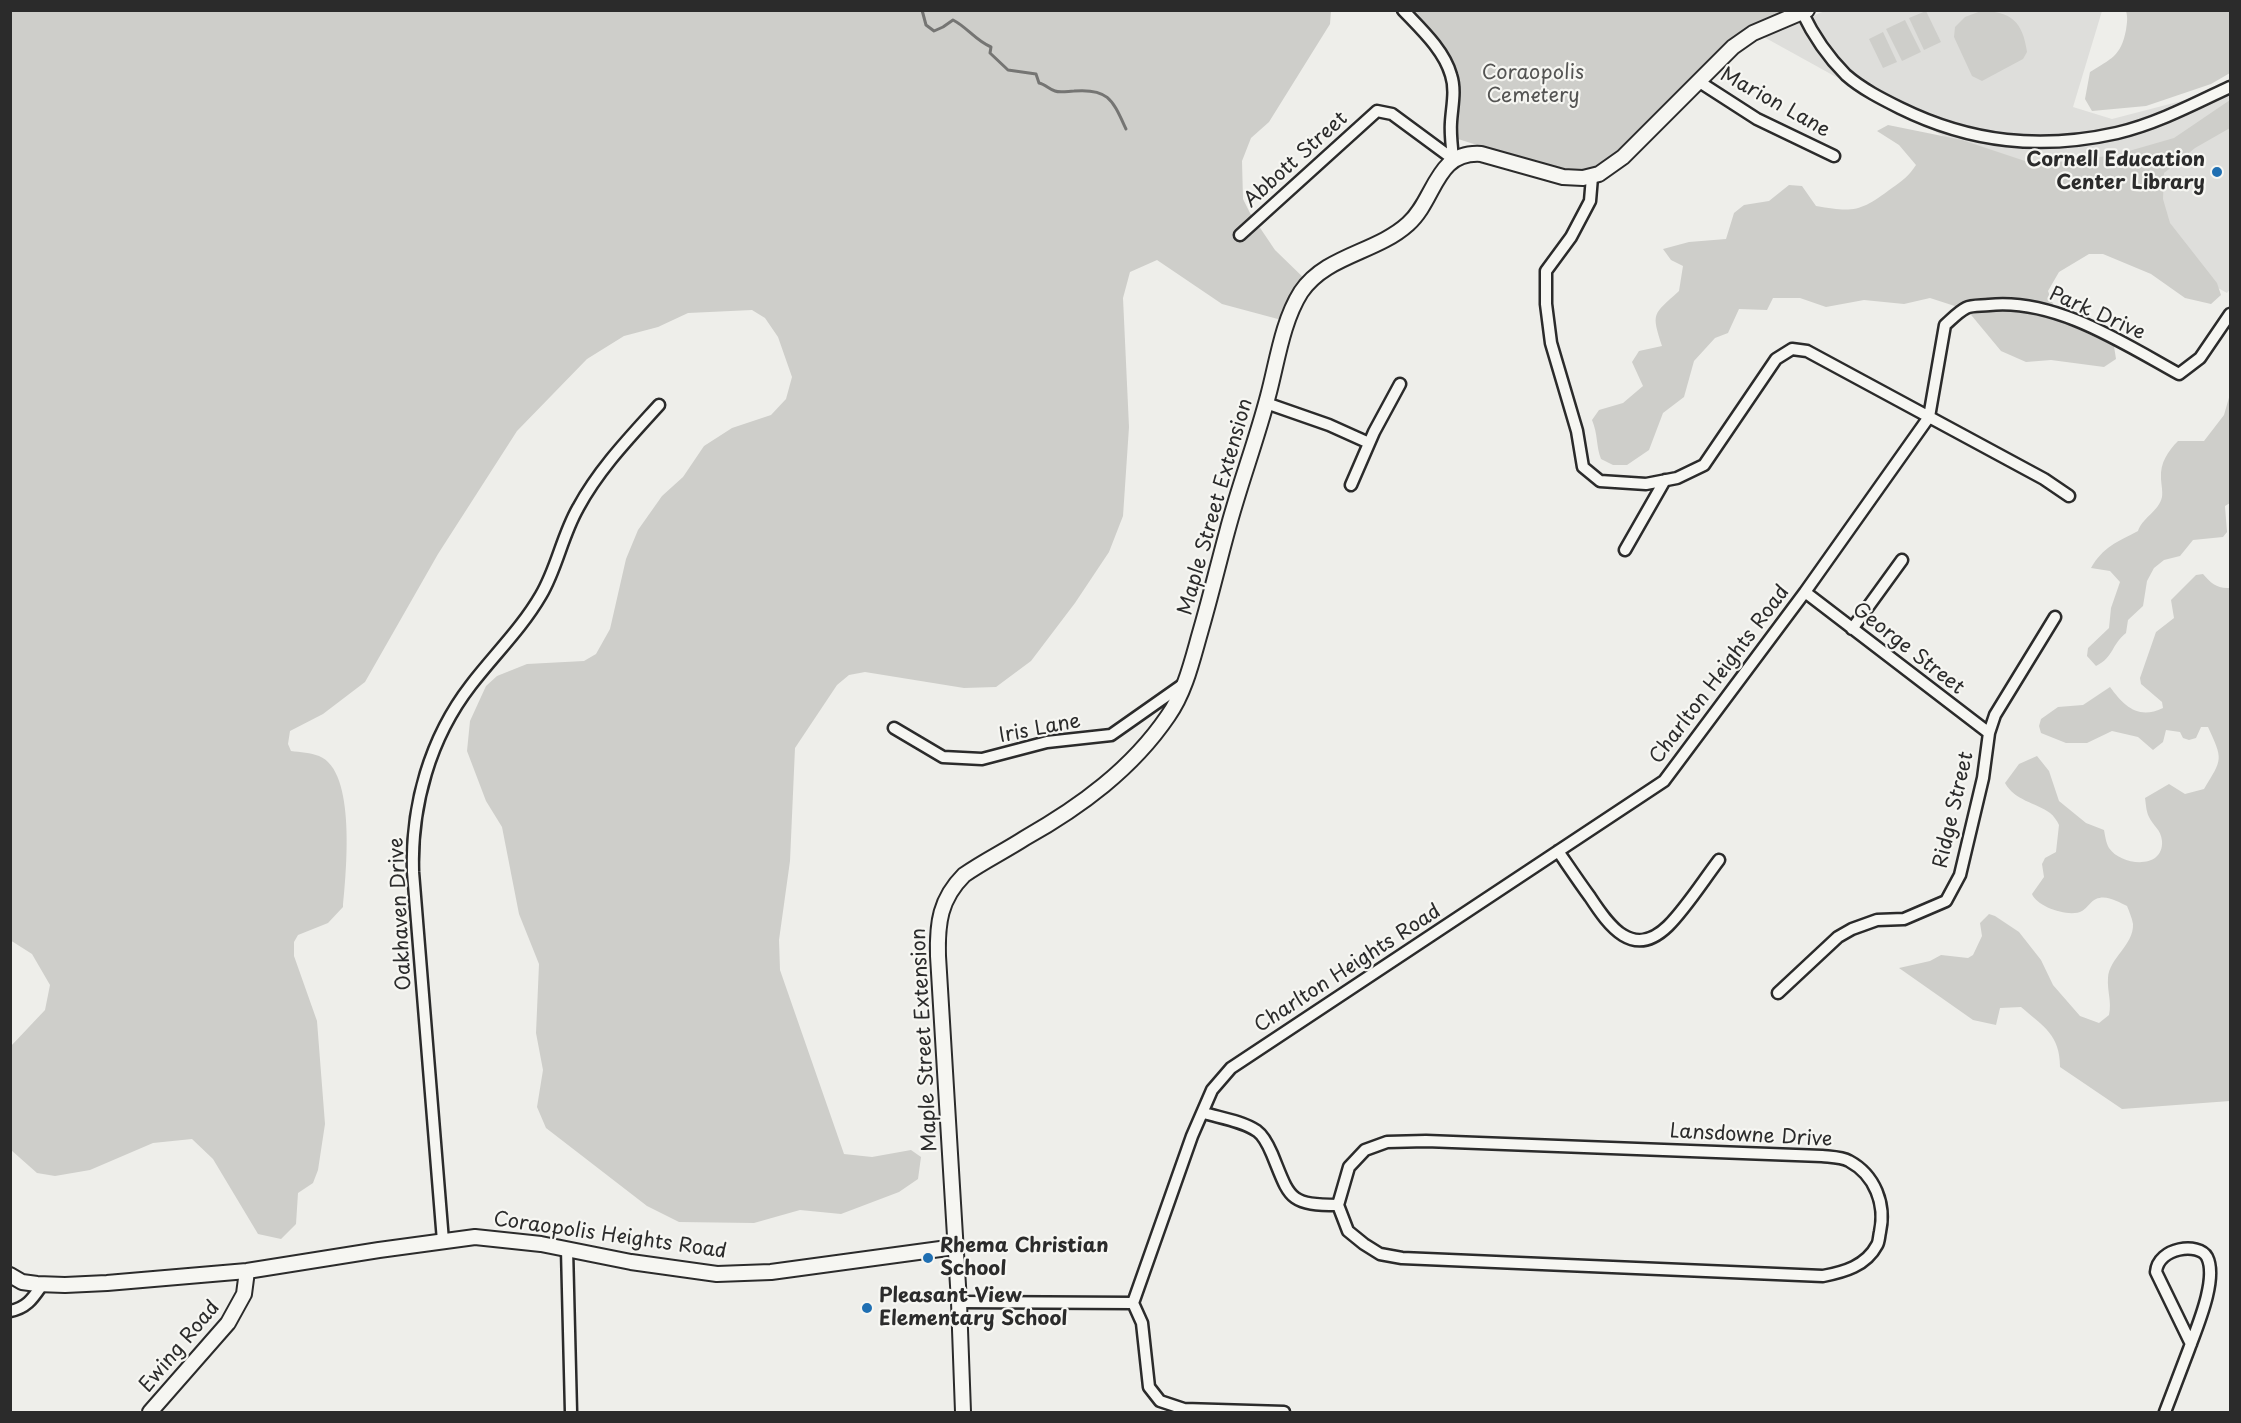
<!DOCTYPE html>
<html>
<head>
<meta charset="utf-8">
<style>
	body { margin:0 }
	#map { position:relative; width:2241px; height:1423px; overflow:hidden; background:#eeeeea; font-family:"Playpen Sans",sans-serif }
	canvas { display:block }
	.frame { position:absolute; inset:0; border:12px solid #2b2b2b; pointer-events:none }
</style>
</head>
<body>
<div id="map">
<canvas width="2241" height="1423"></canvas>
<div class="frame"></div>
</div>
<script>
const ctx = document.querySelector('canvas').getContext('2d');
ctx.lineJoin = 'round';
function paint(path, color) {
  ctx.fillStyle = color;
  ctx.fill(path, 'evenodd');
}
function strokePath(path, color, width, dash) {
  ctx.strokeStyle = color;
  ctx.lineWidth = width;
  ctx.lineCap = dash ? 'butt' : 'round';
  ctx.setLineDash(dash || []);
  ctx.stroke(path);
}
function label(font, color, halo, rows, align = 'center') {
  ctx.font = font + ' "Playpen Sans",sans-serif';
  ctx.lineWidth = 4.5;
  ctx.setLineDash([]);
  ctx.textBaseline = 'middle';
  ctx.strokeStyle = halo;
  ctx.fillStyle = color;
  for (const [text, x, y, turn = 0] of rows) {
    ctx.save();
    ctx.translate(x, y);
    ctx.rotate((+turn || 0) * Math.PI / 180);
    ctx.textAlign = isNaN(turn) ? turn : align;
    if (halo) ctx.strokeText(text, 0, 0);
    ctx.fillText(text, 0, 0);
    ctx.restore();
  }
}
const built = new Path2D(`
	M1825,11H2102L2073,107L2112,119L2193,98L2230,81V289L2227,293L1762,36Z`);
const green = new Path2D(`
	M10,11H1331L1330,24L1269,122L1251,138L1242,161L1243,199L1250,213L1275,250L1309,283L1289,322L1222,304L1157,260L1130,272L1123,298L1129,427L1123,516L1109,552L1075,603L1031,661L996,687L964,688L865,672L849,675L837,685L795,748L790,861L779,940L780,970L844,1154L872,1157L911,1150L921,1157L918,1179L899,1192L841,1214L800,1210L754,1223L679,1222L647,1206L546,1128L537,1107L543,1070L536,1033L539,964L519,914L502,827L486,801L467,751L470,721L486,686L497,676L527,664L584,661L596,654L610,629L626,559L638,530L662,496L683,477L704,446L732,428L771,415L786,399L792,377L778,337L765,318L752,310L688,313L658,327L624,336L587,359L517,431L438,554L365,682L323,714L290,731L288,744L291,751C300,752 311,753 319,756C357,771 346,874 343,907L328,923L298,935L294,942V956L317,1021L325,1124L318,1170L313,1183L298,1193L296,1224L281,1239L258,1234L213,1159L192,1139L153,1143L90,1170L55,1176L37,1173L11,1150V1046L45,1010L50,985L32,954L10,940Z
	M1410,11H1807L1768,25L1616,155L1596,169L1574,171L1538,164L1458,139C1452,123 1458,104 1459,88C1459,56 1430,32 1410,11Z
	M1926,11L1941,42L1924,50L1909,18Z
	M1981,11C2011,11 2023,22 2027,52L2023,59L1982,81L1972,76L1954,37L1955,27L1965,17Z
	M2126,11H2230V73L2211,84L2146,106L2092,111L2085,99L2090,72C2111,59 2121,56 2126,30C2127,23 2128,18 2126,11Z
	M1905,20L1921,52L1902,61L1886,29Z
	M1883,32L1897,62L1883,68L1869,39Z
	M2230,100V128L2195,148L2164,173L2163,199L2170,223L2217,283L2221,295L2211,304L2185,298L2151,274L2103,254H2089L2059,272L2048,291L2059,320L2114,346L2116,359L2104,367L2051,360L2026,362L2001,351L1967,310L1930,298L1904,304L1864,300L1826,307L1800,298H1773L1767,310L1739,309L1728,333L1715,338L1694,361L1684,397L1663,413L1649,450L1627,465H1613L1601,459C1596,446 1598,434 1592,420L1599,410L1623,403L1643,386L1632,362L1639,351L1662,346C1651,312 1653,315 1679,291L1683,266L1671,260L1663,249L1689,242L1726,239L1734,213L1744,205L1769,201L1789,185L1802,186L1816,206C1855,213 1861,211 1892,188C1902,181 1909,176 1916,165L1899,145L1877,131L1888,125L1962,140L2025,161L2052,163L2115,155L2174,138Z
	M2230,394V503L2225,506L2227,532L2223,537L2193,540L2180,556L2164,560L2154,568L2147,581L2143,606L2128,620L2126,633C2111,645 2114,657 2096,666L2087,656L2088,648L2109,628L2111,608L2120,582L2110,571L2091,568C2103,547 2117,542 2138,531C2142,518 2159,511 2162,497C2163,491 2161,483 2161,478C2160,463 2168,451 2178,441H2204L2224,415Z
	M2203,574C2211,583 2217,589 2230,588V1101L2122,1109L2060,1067C2060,1035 2044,1027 2021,1007L2000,1008L1996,1025L1973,1020L1899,968L1930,961L1941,955L1968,958L1973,955L1982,936L1980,923L1989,914L1995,916L2019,932L2041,960L2053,985L2080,1016L2099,1023L2109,1015C2112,1002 2107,991 2108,978C2109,958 2134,945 2133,924C2132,918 2129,911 2127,906C2119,902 2106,894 2096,899C2091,901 2087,908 2082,911C2070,918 2037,907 2032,894L2044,877L2042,864L2045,858L2056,852L2059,825C2057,821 2054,816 2050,813C2035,802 2015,801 2005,783L2019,764L2037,756L2049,771L2059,801L2086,823L2104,830C2105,835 2106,843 2109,848C2121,866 2164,870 2162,841C2161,829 2153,826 2149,817C2146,811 2146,804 2145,798L2169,784L2185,794L2204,789C2223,758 2223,760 2208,727H2201L2196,738L2189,740L2183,738L2180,732L2166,730L2163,742L2153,750L2138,737L2112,731L2087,743H2066L2041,733L2039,726L2041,719L2058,707L2083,705L2110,687C2124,706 2138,720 2163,708L2162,702L2141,684L2140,678L2156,632L2174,618L2171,600L2196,575Z`);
const stream = new Path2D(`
	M922,10L926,25L934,31L943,27L953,20C967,27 976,41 991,47L990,53L1008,70L1036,74L1039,83C1045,84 1049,89 1055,91C1060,93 1069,91 1074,91C1109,88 1113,101 1126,129`);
const street = new Path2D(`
	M1403,10C1421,29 1444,50 1451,75C1456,90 1452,106 1451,122C1450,134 1452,147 1453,159
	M1802,12C1813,35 1828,57 1846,75C1862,89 1882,99 1900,108C1971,143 2041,150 2117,133C2156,124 2194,104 2230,87
	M1698,81L1757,119L1834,156
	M1592,177L1590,201L1571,237L1546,271V304L1551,343L1577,431L1583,467L1600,481L1646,484L1677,478L1704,465L1776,359L1792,349L1807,351L2044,479L2069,496
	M1240,235L1377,111L1392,114L1453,159
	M1266,403L1329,425L1369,443
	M1351,485L1374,432L1400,384
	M1625,550L1665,480
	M1805,592L1989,733
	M1852,629L1902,560
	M894,728L943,757L982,759L1047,742L1111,735L1185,683
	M1558,851C1569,867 1579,882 1590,897C1609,926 1633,960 1668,926C1686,908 1703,881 1719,860
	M1778,993L1838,937L1852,929L1877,920L1904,919L1946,901L1960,875L1983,778L1989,733L1995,715L2055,617
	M1204,1113C1221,1118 1242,1121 1257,1131C1264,1136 1269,1147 1272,1154C1290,1198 1288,1205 1338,1205
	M1426,1141L1822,1156C1831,1157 1842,1157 1849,1161C1875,1175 1886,1204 1880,1232C1879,1236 1879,1242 1877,1245C1866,1266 1844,1272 1823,1276L1402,1258L1380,1254L1364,1244L1348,1231L1338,1205L1349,1167L1365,1150L1387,1142Z
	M443,1241L413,872C411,805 430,738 471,685C494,655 522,628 541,595C557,568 562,536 578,508C599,469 630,437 659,405
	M567,1249L571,1412
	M959,1302L1133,1303L1192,1136L1212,1090L1231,1068L1664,781L1805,592L1929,417L1945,325C1951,320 1958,312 1966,308C1972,305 1982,306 1989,305C2055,298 2123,343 2179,374L2200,358L2230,314
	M1133,1303L1142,1323L1149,1387L1160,1401L1184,1409L1284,1412
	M10,1311C27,1308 33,1298 42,1285
	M2165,1412L2189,1349C2197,1327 2218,1279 2207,1257C2199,1242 2158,1247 2156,1272L2191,1344`);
const secondary = new Path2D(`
	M10,1275L22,1282L37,1284L65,1285L107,1283L247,1271L379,1250L475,1237L541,1244L631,1262L717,1274L771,1272L955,1247
	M150,1412L228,1323L244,1294L247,1271
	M963,1412L959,1302L938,956C937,923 940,899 964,875C984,861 1005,851 1025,838C1080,807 1132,769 1168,716C1185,692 1192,661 1200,633C1210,599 1218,565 1227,532C1239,486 1256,442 1268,396C1277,363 1282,322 1301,292C1326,255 1376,253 1408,224C1436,199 1435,151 1481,154L1563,177L1583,178L1599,174L1623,157L1733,47L1753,33L1807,10`);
const markers = [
	[2217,172,6,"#1f6fb2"],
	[928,1258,6,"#1f6fb2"],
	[867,1308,6,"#1f6fb2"]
];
const parkNames = [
	["Coraopolis",1533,73],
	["Cemetery",1533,96]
];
const streetNames = [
	["Marion Lane",1775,103,29],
	["Abbott Street",1296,160,-42],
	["Park Drive",2097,314,24],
	["Maple Street Extension",1216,507,-74],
	["George Street",1908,649,38],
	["Charlton Heights Road",1720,675,-53],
	["Iris Lane",1040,729,-11],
	["Ridge Street",1954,810,-77],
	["Oakhaven Drive",401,914,-93],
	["Charlton Heights Road",1348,969,-33],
	["Maple Street Extension",925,1040,-93],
	["Lansdowne Drive",1751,1136,3],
	["Coraopolis Heights Road",610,1236,8],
	["Ewing Road",180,1347,-50]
];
const poiNames = [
	["Cornell Education",2205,160,"right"],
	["Center Library",2205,183,"right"],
	["Rhema Christian",940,1246],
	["School",940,1269],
	["Pleasant View",879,1296],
	["Elementary School",879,1319]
];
paint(built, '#dededb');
paint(green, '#cececa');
strokePath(stream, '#757573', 3);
strokePath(street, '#2b2b2b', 15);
strokePath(secondary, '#2b2b2b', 18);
strokePath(street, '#f6f6f2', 10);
strokePath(secondary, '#f6f6f2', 14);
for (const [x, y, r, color] of markers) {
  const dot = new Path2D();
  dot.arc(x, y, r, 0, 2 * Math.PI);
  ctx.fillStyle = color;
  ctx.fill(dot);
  strokePath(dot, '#f6f6f2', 2);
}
label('20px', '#545453', '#f6f6f2', parkNames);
label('20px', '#2b2b2b', '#f6f6f2', streetNames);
label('bold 20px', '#2b2b2b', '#f6f6f2', poiNames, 'left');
</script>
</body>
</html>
